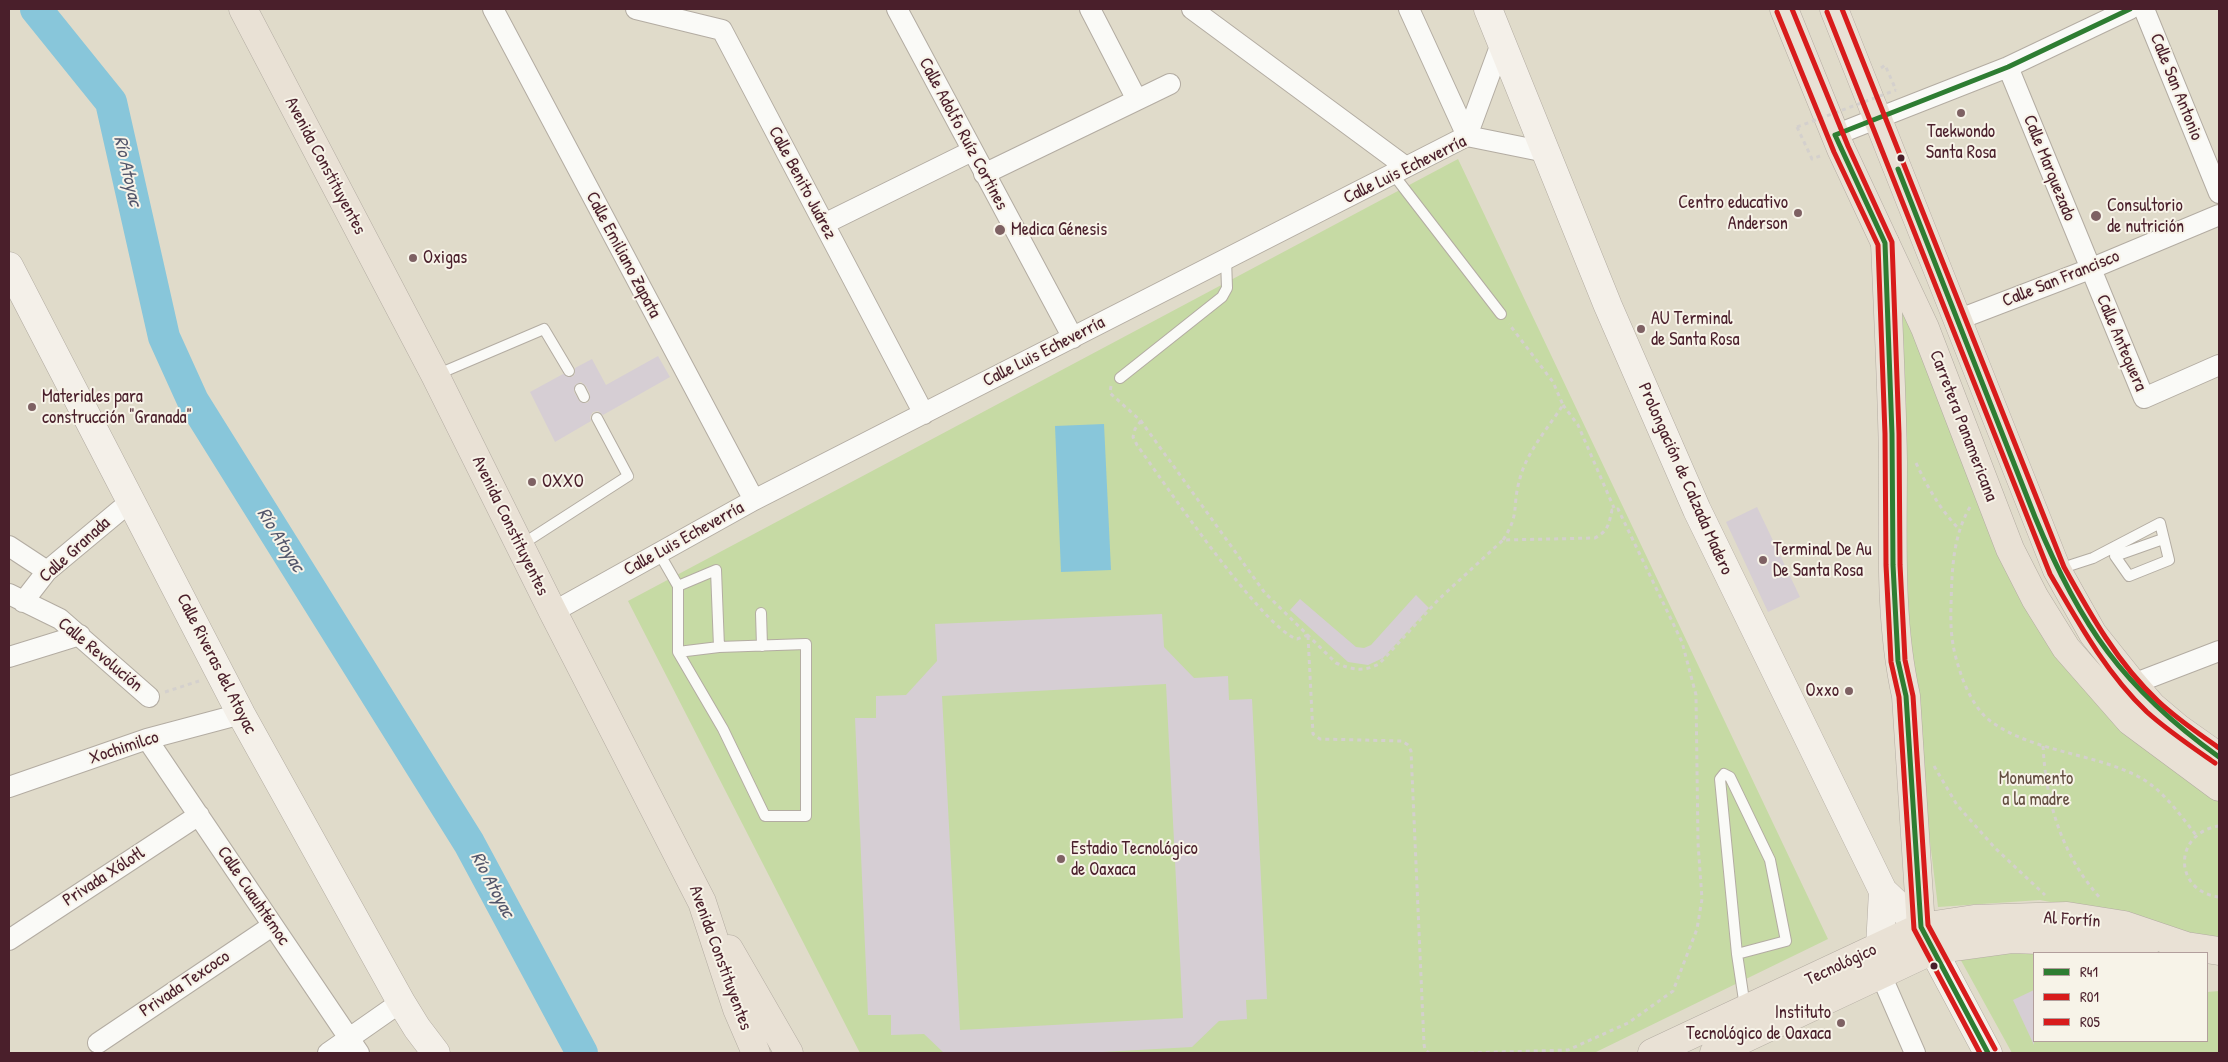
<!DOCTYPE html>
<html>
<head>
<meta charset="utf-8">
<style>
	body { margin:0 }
	#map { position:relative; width:2228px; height:1062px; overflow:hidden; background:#e0dbca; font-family:"Patrick Hand",sans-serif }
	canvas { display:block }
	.frame { position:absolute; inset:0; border:10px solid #4a1f2b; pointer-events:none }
	.legend { position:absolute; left:2033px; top:952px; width:175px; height:90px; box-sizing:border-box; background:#f7f3e8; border:1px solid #b29e9c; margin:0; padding:6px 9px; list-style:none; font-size:15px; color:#4a1f2b }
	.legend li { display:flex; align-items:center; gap:10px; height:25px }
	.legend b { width:25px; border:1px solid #b29e9c }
</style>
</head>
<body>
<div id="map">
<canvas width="2228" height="1062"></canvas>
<div class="frame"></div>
<ul class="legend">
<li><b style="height:6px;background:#2e7d32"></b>R41</li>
<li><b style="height:6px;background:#d81b1b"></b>R01</li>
<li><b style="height:6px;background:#d81b1b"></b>R05</li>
</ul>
</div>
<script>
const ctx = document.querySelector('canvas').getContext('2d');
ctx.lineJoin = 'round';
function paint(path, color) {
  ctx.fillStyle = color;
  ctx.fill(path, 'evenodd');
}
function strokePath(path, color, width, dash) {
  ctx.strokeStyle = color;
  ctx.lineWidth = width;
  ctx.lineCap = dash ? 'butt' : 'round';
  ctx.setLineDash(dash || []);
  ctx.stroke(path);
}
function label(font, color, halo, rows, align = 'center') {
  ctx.font = font + ' "Patrick Hand",sans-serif';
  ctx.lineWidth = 4;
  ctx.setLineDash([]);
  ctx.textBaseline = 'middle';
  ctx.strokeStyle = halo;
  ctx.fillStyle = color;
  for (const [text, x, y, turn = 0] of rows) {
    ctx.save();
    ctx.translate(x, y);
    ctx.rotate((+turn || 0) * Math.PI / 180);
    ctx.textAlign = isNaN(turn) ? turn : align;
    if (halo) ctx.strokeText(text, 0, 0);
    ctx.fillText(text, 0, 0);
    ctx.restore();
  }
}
const green = new Path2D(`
	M1458,159L1828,939L1594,1053H860L628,601Z
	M1901,301L2051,624L2219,795V947L2071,906L2040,900L1938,907L1910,678L1907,622Z
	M2015,943L2034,953V1041H2207V992L2219,991V1053H2012L1958,955Z`);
const water = new Path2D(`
	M1104,424L1111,570L1061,572L1055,426Z`);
const river = new Path2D(`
	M36,9L111,102L164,337L193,401L469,843L582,1053`);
const building = new Path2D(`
	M658,356L670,377L603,415L598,411L593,412L590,417L591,421L555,442L530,392L563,374L572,377L575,374V368L592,359L606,385ZM581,382L586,386L590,394V400L587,403L580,402L574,392L575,385Z
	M1757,507L1800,597L1768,612L1726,522Z
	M1416,595L1429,608L1383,658L1368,665L1348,662L1290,610L1300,599L1356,647L1364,648L1371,645Z
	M1162,614L1164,647L1194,678L1228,676L1229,700L1252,699L1267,999L1246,1000L1247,1019L1219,1021L1192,1047L1084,1053H944L924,1034L891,1035V1015H868L855,718H876V696L906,695L937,661L935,624ZM1166,684L1183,1018L960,1030L942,696Z
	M2034,990V1045L2013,1000Z`);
const path = new Path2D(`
	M1881,68L1885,65L1896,90
	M1797,127L1812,159L1820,156
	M1111,386L1110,393L1141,421L1265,593L1336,663C1353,670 1363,672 1379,664L1439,599L1503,540L1595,538C1608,531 1609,524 1612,510L1618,509L1682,642L1696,695L1698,843L1702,899L1697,929L1673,991L1628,1023L1568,1050L1468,1053
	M1563,405L1578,425L1614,508
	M1141,421L1135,429L1133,437L1137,445C1162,480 1264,630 1297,639L1308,635
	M1916,463C1928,488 1940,509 1959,529
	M1970,507C1952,538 1952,572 1951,606C1950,636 1953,652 1963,680C1969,695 1979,714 1993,723C2037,753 2095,753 2141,778C2164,791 2180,815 2196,835
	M1503,540C1520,514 1512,508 1519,482C1525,454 1548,428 1563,405L1553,382L1509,324
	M1308,636L1313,734L1320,739L1402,741L1408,745L1411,751L1424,1044L1425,1050L1429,1053
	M165,692L199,681
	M2043,746C2046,803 2062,855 2100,898
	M1934,766L1957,805L1995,848L2045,895
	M2219,826C2173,833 2173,891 2219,897`);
const lane = new Path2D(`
	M1393,174L1501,314
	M436,375L544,329L569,371
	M1120,378L1222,297L1227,288L1226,259
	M580,389L584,397
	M521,545L628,476L597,418
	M659,553L678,586L716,570L719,647
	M2059,569L2093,558L2160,523L2169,560L2129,576L2115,556L2163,539
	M678,586V652L723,729L765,816H806V644L719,647L678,652
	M761,613L762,646
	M1737,954L1786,941L1770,860L1730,777L1724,774L1720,779L1737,954L1745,1007`);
const street = new Path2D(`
	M493,9L754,500
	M636,9L722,30L924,414
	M897,9L1073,338
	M1192,9L1406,167
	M1409,9L1467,136
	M2144,9L2219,193
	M2008,67L2144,398L2219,365
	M1137,100L1170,84
	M1835,135L2008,67L2130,9
	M1467,136L1502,41
	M984,174L1137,100L1090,9
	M824,224L972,151
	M1957,320L2090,269L2219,215
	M9,546L47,571
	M9,594L60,619L149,697
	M23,602L47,571L131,501
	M553,612L754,500L1467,136L1546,152
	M9,657L80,635
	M2133,684L2219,651
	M147,739L359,1053
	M9,787L147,739L241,714
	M9,940L199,815
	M1881,975L1915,1053
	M98,1043L272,926
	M328,1053L401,1002`);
const secondary = new Path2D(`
	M1488,9L1608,306L1697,510L1883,891L1921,927
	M9,266L241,714L401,1002L417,1028L436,1053
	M1880,947L1883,891
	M1933,950L1988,1053`);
const primary = new Path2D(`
	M243,9L435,375L553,612L702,902L737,1009L756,1053
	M1885,243C1888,316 1892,389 1893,462C1893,539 1889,620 1906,696L1921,927L1933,950
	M729,949L789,1053
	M1652,1053L1921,927L1974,919L2067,916L2124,925L2186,946L2219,951
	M1714,1053L1933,950L2013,939L2091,942L2144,953`);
const highway = new Path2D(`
	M1784,9L1841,149L1925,328L2010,549L2035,598L2066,648L2130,721L2219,787
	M1834,9L2057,570L2093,634L2133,684L2152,706L2178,728L2219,757`);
const pathBridge = new Path2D(`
	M1797,127L1896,90`);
const bus1 = new Path2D(`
	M1898,169L2035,517C2080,626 2123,688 2219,757
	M1988,1053L1921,927L1906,696L1898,661L1893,565L1892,434L1885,243L1835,135L2008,67L2130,9`);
const bus2 = new Path2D(`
	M1777,12L1834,152L1878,245L1885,434L1886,565L1891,662L1899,697L1914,929L1980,1053
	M1827,12L2050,574C2078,622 2106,673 2147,712C2168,731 2192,747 2215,763`);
const bus3 = new Path2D(`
	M1792,9L1848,146L1892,242L1899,434L1900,565L1905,660L1913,696L1928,925L1995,1049
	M1842,9L2064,567C2090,614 2118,664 2158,701C2177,719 2198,733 2219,748`);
const markers = [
	[1961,113,5,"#7e6163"],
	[1901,158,4.5,"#4a1f2b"],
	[1798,213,5,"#7e6163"],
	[2096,216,6,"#7e6163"],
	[1000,230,6,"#7e6163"],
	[413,258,5,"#7e6163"],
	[1641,329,5,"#7e6163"],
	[32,407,5,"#7e6163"],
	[532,482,5,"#7e6163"],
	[1763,560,5,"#7e6163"],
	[1849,691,5,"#7e6163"],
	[1061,859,5,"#7e6163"],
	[1934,966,4.5,"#4a1f2b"],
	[1841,1023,5,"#7e6163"]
];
const streetNames = [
	["Calle San Antonio",2176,87,68],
	["Calle Adolfo Ruíz Cortines",963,134,62],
	["Avenida Constituyentes",325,166,62],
	["Calle Marquezado",2049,168,68],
	["Calle Luis Echeverría",1405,170,-26],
	["Calle Benito Juárez",802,183,62],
	["Calle Emiliano Zapata",623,255,62],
	["Calle San Francisco",2061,279,-22],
	["Calle Antequera",2121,343,67],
	["Calle Luis Echeverría",1044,352,-27],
	["Carretera Panamericana",1963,426,69],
	["Prolongación de Calzada Madero",1685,479,66],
	["Avenida Constituyentes",510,526,64],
	["Calle Luis Echeverría",684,539,-29],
	["Calle Granada",75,550,-42],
	["Calle Revolución",100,655,40],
	["Calle Riveras del Atoyac",216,664,63],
	["Xochimilco",124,748,-18],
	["Privada Xólotl",104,877,-33],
	["Calle Cuauhtémoc",253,896,56],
	["Al Fortín",2072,920,4],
	["Avenida Constituyentes",720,958,70],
	["Tecnológico",1841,965,-25],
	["Privada Texcoco",185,984,-34]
];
const poiNames = [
	["Taekwondo",1961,132,"center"],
	["Santa Rosa",1961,153,"center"],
	["Centro educativo",1788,203,"right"],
	["Anderson",1788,224,"right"],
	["Consultorio",2107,206],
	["de nutrición",2107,227],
	["Medica Génesis",1011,230],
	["Oxigas",423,258],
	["AU Terminal",1651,319],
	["de Santa Rosa",1651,340],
	["Materiales para",42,397],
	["construcción \"Granada\"",42,418],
	["OXXO",542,482],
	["Terminal De Au",1773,550],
	["De Santa Rosa",1773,571],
	["Oxxo",1839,691,"right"],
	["Estadio Tecnológico",1071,849],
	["de Oaxaca",1071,870],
	["Instituto",1831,1013,"right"],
	["Tecnológico de Oaxaca",1831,1034,"right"]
];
const parkNames = [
	["Monumento",2036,779],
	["a la madre",2036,800]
];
const waterNames = [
	["Río Atoyac",127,171,77],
	["Río Atoyac",280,540,58],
	["Río Atoyac",492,885,62]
];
paint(green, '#c6daa4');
paint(water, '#88c6da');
strokePath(river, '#88c6da', 32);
paint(building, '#d6ced4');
strokePath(lane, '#b3aca2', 12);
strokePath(street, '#b3aca2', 22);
strokePath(secondary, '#b3aca2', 29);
strokePath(primary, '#b3aca2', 29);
strokePath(highway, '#b3aca2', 29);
strokePath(path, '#d4d0cd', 3, [4, 4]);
strokePath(lane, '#fafaf7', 10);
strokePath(street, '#fafaf7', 20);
strokePath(secondary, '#f4f0e9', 28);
strokePath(primary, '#e9e1d5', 28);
strokePath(highway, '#e9e1d5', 28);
strokePath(pathBridge, '#d4d0cd', 3, [4, 4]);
strokePath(bus1, '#2e7d32', 5);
strokePath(bus2, '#d81b1b', 5);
strokePath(bus3, '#d81b1b', 5);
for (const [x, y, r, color] of markers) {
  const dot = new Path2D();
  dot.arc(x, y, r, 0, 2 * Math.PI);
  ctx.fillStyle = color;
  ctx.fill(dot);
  strokePath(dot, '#f7f3e8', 2);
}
label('18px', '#4a1f2b', '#f7f3e8', streetNames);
label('18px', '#4a1f2b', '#f7f3e8', poiNames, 'left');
label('18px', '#644e41', '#f7f3e8', parkNames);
label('italic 19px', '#53566b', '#f7f3e8', waterNames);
</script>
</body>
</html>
